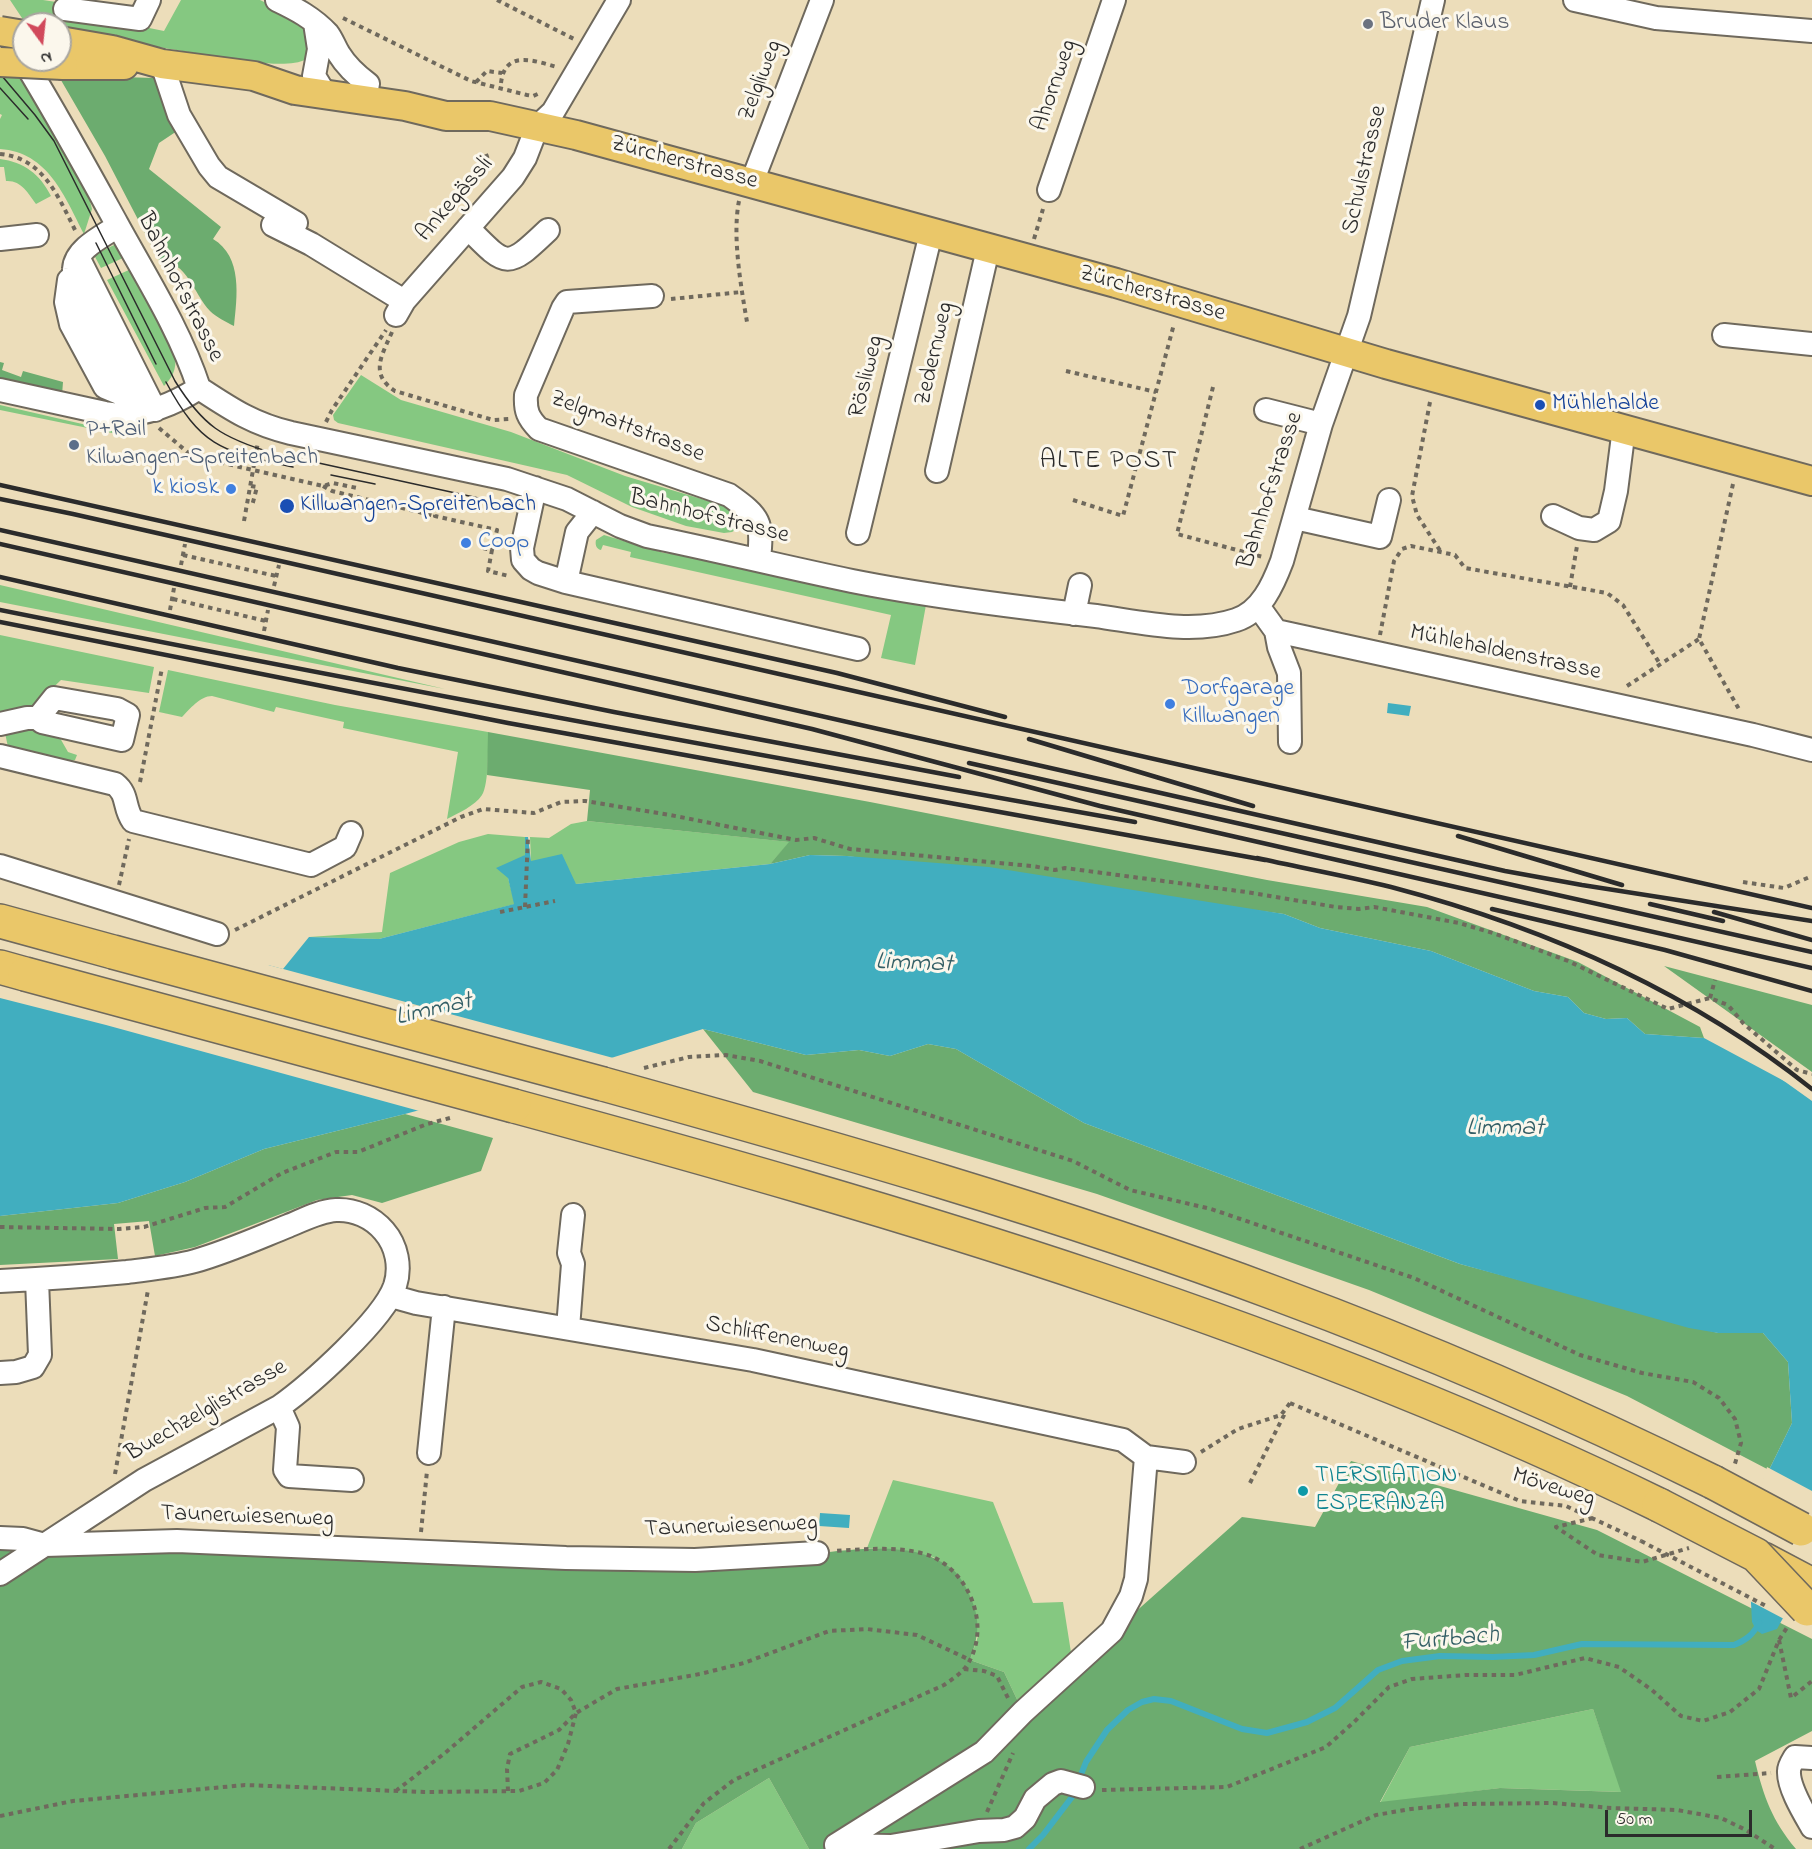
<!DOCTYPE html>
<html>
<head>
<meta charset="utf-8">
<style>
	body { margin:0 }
	#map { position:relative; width:1812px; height:1849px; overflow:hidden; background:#ecddba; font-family:"Indie Flower",sans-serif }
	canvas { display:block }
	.north { position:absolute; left:12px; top:12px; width:60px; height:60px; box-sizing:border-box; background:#fbf7ec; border:2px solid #a8a59f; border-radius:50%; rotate:165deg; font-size:16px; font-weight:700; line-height:24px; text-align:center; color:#2b2b2b }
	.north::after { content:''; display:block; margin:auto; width:21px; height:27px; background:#d1495b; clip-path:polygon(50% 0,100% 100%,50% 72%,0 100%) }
	.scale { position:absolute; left:1605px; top:1810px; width:147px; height:27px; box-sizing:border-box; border:3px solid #2b2b2b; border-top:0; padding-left:8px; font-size:18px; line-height:21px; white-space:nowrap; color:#2b2b2b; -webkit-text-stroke:4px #fbf7ec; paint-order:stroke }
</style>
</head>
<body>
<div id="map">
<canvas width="1812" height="1849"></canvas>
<div class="north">N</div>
<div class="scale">50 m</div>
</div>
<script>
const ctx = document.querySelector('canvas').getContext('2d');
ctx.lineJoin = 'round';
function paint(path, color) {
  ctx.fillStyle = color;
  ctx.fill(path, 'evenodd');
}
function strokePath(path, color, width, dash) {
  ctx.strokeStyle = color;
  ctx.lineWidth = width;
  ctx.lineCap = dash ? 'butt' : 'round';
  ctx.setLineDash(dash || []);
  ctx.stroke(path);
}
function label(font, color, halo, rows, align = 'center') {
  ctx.font = font + ' "Indie Flower",sans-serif';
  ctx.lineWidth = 6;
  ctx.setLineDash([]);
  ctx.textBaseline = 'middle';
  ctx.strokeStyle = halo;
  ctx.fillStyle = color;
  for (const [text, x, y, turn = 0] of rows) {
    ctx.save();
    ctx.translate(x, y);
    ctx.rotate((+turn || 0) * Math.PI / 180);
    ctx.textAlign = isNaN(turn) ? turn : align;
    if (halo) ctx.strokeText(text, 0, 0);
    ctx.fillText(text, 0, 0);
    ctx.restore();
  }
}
const green = new Path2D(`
	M10,0H43L63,3L110,20L164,31L181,0H260L291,15L310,33L307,59C287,69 251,61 229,58C173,50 116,40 60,30V24H26Z
	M0,73L19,74L87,189L92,209L84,234C65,197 48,152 0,149V119L2,115L0,114Z
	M0,159C24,162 40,174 51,196L36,204C28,193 21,180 6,181L4,167H0Z
	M116,244L125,257L101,268L94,255Z
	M131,269L173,350C178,364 175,375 164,386L107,280Z
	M361,375L401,400L511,432L625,476L725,506L741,516V526L732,532L724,533L686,526L632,507L567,475L338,423L334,420L333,415Z
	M0,405L117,432V434L0,410Z
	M604,535L664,553L698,557L926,605L915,665L881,658L891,615L630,557L631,552L603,545L601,550C596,549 595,544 596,540Z
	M0,585L445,689L0,602Z
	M0,635L154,667L149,693L61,680L33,707L24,711L0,714Z
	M168,670L335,705L488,732C488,746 489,784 482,795C475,806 458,813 447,819L458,752L343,728L344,722L276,707L274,712L212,696C200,696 190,709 182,717L159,712Z
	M27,726L56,731L68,752L77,755L75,760L72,761L52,757L49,760L8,747L5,733Z
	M587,821L790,842L770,864L576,884L531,861L530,837L549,838L571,824Z
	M488,834L525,837V855L508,878L515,904L379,939L309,937L382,932L390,873L459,842Z
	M893,1480L993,1502L1033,1603L1063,1602L1073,1665L1023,1712L1004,1672L970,1660L978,1636L953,1569L933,1557L902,1550L867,1548Z
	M1593,1709L1622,1792L1500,1788L1380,1803L1410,1747Z
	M769,1778L809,1849H682L696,1823Z`);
const forest = new Path2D(`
	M58,75L154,78L166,87L180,129L159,143L149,169L221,227L213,239C243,257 237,297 234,326C226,322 216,317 210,311C193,293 188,262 159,260L105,156Z
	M0,362L4,363L2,370L21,377L23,371L63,382L62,395L0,382Z
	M488,732L870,802L1267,880L1427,907L1578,962L1700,1027L1704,1038L1645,1034L1627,1018L1606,1019L1584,1013L1568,997L1534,991L1431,951L1320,928L1284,914L847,856L810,855L770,864L789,842L587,821L590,790L487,775Z
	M1664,966L1812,1005V1072Z
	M703,1029L806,1055L859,1050L890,1056L928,1044L956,1049L1084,1123L1460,1264L1718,1333H1763L1788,1362L1792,1423L1769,1470L1627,1396L1369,1290L1097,1194L753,1092Z
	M405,1114L493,1138L481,1171L382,1203L352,1195L317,1200L195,1247L155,1256L149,1221L114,1224L118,1259L0,1265V1216L118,1203L185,1182L264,1149Z
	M1351,1461L1597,1530L1812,1639V1731L1755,1761C1764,1798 1772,1820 1796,1849H809L769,1778L696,1823L682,1849H0V1538L817,1553C859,1549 915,1540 951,1568C959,1574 965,1585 969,1594C981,1619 979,1635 970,1660L1004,1672L1023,1712L1242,1517L1315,1527ZM1593,1709L1621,1792L1500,1788L1380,1802L1410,1747Z`);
const water = new Path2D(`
	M1388,703L1411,706L1409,716L1387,713Z
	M525,837H528L531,861L562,854L576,884L770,864L810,855L847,856L989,867L1284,914L1320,928L1431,951L1534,991L1568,997L1584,1013L1606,1019L1627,1018L1645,1034L1704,1038L1786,1082L1812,1084V1565L1777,1629L1762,1634L1756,1630L1752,1622L1748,1546L1769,1470L1792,1423L1788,1362L1763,1333H1718L1689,1328L1460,1264L1084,1123L956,1049L928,1044L890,1056L859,1050L806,1055L703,1029L608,1059L405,1114L264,1149L185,1182L118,1203L0,1216V993L111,992L268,965L283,969L309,937L379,939L514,904L508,878L496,868L525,855Z
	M820,1513L850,1515L849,1528L819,1526Z`);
const pier = new Path2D(`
	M261,963L617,1059L423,1112L106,1025L0,998V990L111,989Z
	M1763,1066L1787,1079L1812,1081V1101Z
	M1767,1467L1812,1491V1571L1786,1620L1748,1600L1745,1546Z`);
const stream = new Path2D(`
	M1029,1849L1043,1835L1072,1797L1086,1762L1107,1730L1128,1710L1142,1702L1154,1699L1171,1701L1242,1729L1267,1733L1307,1722L1335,1708L1378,1670L1402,1661L1440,1656L1493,1657L1534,1655L1582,1644L1734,1645C1746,1640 1753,1635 1759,1623`);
const path = new Path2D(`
	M497,0L574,39
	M343,18L471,81L527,95L533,96L540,93
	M476,82L487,71L502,73
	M501,83C505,49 535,61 557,67
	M0,154C43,158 58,196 75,230
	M486,154L492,170
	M739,201C732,236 741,287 747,322
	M1034,239L1043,209
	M671,299L742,292
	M392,332C382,355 369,374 395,391L493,420L510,419
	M1066,371L1156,392
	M1213,387L1177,534L1263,557
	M1430,402L1412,496L1417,515L1441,552
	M326,422L332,410L386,330
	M159,428L192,456L323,486L333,483L357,488
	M1733,484L1699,639L1740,711
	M251,486L257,487L252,506
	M323,486L332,491L435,516
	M1073,500L1123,516L1174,324
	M437,506L435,516L497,530L492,550
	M244,521L258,442
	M483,548L492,550L488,571L509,576
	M183,555L276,576
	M181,565L185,544
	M274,586L279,565
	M1570,587L1577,546
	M173,599L266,621
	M170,610L174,588
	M264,631L268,610
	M1380,635L1394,561L1402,549L1411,546L1455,555L1465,568L1607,593L1623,605L1660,664
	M1627,686L1699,639
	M140,782L162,668
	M1743,882L1784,888L1812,876
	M119,885L129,839
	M525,907L528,837
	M500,912L555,901
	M235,930L461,817L483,809L534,813L561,802L585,801L670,815L796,840L814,838L850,849L1032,866L1055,870L1065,868L1246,892L1336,907L1359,909L1374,907L1459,923L1496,934L1568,961L1668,1009L1710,998L1728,1005L1743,1023L1797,1070L1812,1074
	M1710,998L1715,980
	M644,1068L689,1057L726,1055L760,1061L1073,1161L1130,1190L1211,1209L1414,1278L1580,1355L1642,1373L1693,1382L1719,1398L1735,1419L1741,1443L1734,1467
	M0,1227L119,1229L144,1227L205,1208L225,1207L282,1173L336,1152H358L427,1124L454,1117
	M1290,1403L1520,1501L1566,1506L1641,1541
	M1201,1452L1238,1429L1281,1415L1290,1403
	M115,1474L148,1290
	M1250,1483L1286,1411
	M1593,1518L1556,1527L1598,1555L1642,1562L1689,1548
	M421,1532L427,1471
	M1779,1640L1791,1698L1812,1681
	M964,1669L984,1671L997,1676L1008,1698
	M1717,1777L1771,1773
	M1102,1790L1227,1787L1326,1747L1353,1723L1389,1687L1412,1679L1466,1675H1515L1585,1658L1619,1667L1652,1690L1681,1716L1703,1721L1730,1712L1759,1689L1779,1640L1788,1626
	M508,1791L507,1769L510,1754L559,1730L576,1713L617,1689L700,1674L744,1663L829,1631L867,1629L917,1635L970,1660
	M987,1812L1013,1753
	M0,1816L73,1801L245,1785L424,1792L519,1791L544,1783L557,1770L568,1744L576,1713L571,1700L561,1689L541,1682L522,1687L445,1753L397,1790
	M669,1849L704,1803L734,1780L944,1685C954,1678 965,1671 970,1660C989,1624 970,1576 935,1558C909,1545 863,1549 835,1551
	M1300,1849L1376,1815L1411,1809L1462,1804L1553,1803L1611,1808L1677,1810L1721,1818L1746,1830L1775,1849`);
const minor = new Path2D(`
	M277,0C296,9 313,18 328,34C332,39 335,48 339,54C347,67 356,75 368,84
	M1575,0L1656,18L1812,31
	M65,9L140,19L149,0
	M315,23L319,49L314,76L325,94
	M19,53C54,109 85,166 117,224C146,277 180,330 199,388C231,409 253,424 291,433L507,479L567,499L620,526L647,536C716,550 784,567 852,581C932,597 1015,607 1096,616C1140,622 1192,635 1236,620C1261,612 1273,585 1282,561L1321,424L1359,316L1433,0
	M162,64L179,115L209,166L218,177L296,223
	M752,182L822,0
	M1049,190L1114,0
	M273,225L311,244L404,301
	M118,226C103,236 75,249 74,269C73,279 78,292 81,302L129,397L155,410
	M468,228C507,268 507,269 548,230
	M0,239L37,235
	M79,259L155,410
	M69,280L66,302L71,324L105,387L129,397
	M652,296L567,302L563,308L526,395C525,411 528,418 539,429L729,495C760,517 763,522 759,559
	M396,315L404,301L513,177L525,158L537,127L553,112L619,0
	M1724,335L1812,344
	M0,390L105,413C139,419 171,406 199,388
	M1266,410L1321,424
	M937,471L988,249
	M535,488L522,548L523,560L531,569L538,573L566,582
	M593,512L577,532L566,582L858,649
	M1553,516L1579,528L1594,530L1609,521L1616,491L1624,428
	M1295,518L1380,537L1389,500
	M858,533L931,233
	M1258,606L1276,631L1753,735L1812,750
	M1074,614L1080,585
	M1276,631L1279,647L1289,673L1290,742
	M0,724L27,718H38L42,722L122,740L128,715L117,709L54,698L38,718
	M0,756L115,784C129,795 123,807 133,821L311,865L345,847L351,833
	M0,866L217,934
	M0,1281C42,1279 85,1276 127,1272C150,1269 173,1267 195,1261C227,1252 258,1238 288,1226C303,1220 319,1211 336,1210C354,1209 372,1217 384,1231C397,1246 401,1267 395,1286C383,1320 310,1385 279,1407L144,1480L0,1574
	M391,1296L416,1303L753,1360L1123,1440L1146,1457L1184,1462
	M568,1328L573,1264L569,1253L573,1215
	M0,1373L16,1372L33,1367L40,1355L37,1280
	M279,1407L288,1427L285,1470L289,1476L352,1480
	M429,1453L444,1307
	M0,1538L23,1539L45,1545L177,1541L566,1558L695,1560L817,1553
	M1812,1758L1795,1757C1792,1762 1789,1766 1789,1771C1788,1787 1804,1813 1812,1827
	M836,1845L984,1752L1023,1712L1112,1631L1131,1596L1136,1579L1146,1457
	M836,1845L891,1846L979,1831L1004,1830L1015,1827L1025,1818L1035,1799L1053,1784L1061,1781L1083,1787`);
const major = new Path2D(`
	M60,41L112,50L162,64L254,76L295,90L405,106L446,116H490L576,135L1116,283L1386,364L1812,481
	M63,65H124`);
const highway = new Path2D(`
	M0,921L113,952
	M0,967L25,974
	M603,1084C830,1147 1056,1211 1277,1294C1426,1349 1571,1412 1713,1482
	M514,1106C905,1212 1294,1327 1659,1505
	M1763,1559L1812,1585`);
const tram = new Path2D(`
	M2,76L35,115L54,141L175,381C203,426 222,438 273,453L492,501
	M0,88L28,119
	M96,243L156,364
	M166,382C202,449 223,451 293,467
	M331,475L375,484`);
const rail = new Path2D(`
	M0,485L837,673L1005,717
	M0,499L73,514L1812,908
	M0,530L1505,871L1582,885L1812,921
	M0,544L812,729L1100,806L1812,968
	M0,577L398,668L614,712L959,777
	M0,610C377,686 756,755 1135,822
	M0,622L508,723L1265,860
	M1029,739L1253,806
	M969,763L1812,952
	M1458,836L1622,885
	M1257,858C1302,868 1347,876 1391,887C1543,927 1689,991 1812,1089
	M1650,904L1723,921
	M1492,909L1665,950L1812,991
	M1714,912L1812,940`);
const pathBridge = new Path2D(`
	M1641,1541L1768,1607`);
const majorBridge = new Path2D(`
	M0,31L24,35
	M0,62L63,65`);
const highwayBridge = new Path2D(`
	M113,952L603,1084
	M25,974L514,1106
	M1713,1482L1801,1529
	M1659,1505L1756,1555L1807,1609`);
const markers = [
	[1368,24,6,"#6b7280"],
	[1540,405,6,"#1a4fb4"],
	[74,445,6,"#5c6f8a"],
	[231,489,6,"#3f7fe0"],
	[287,506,8,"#1a4fb4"],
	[466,543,6,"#3f7fe0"],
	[1170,704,6,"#3f7fe0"],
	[1303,1491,6,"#0f9aa8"]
];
const worshipNames = [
	["Bruder Klaus",1380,24]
];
const streetNames = [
	["Zelgliweg",762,81,-69],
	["Ahornweg",1056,86,-71],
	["Zürcherstrasse",684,164,15],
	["Schulstrasse",1366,170,-77],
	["Ankegässli",456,200,-49],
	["Bahnhofstrasse",179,288,63],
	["Zürcherstrasse",1152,295,16],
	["Zedernweg",936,354,-77],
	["Rösliweg",868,377,-76],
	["Zelgmattstrasse",627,428,21],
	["Bahnhofstrasse",1272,491,-72],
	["Bahnhofstrasse",709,518,14],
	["Mühlehaldenstrasse",1505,654,12],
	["Schliffenenweg",777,1339,11],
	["Buechzelglistrasse",207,1412,-30],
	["Möveweg",1553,1489,17],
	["Taunerwiesenweg",247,1518,2],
	["Taunerwiesenweg",731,1528,-2]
];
const transitNames = [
	["Mühlehalde",1552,405],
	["Killwangen-Spreitenbach",300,506]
];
const serviceNames = [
	["P+Rail",86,431],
	["Kilwangen-Spreitenbach",86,459]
];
const shopNames = [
	["k kiosk",219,489,"right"],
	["Coop",478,543],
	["Dorfgarage",1182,690],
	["Killwangen",1182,718]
];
const cultureNames = [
	["TIERSTATION",1315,1477],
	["ESPERANZA",1315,1505]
];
const neighbourhoodNames = [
	["ALTE POST",1109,463]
];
const waterNames = [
	["Limmat",914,965,2],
	["Limmat",434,1011,-13],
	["Limmat",1505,1130],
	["Furtbach",1450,1641,-5]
];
paint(green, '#85c881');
paint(forest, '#6cac6f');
paint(water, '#41aebf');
paint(pier, '#ecddba');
strokePath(stream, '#41aebf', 6);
strokePath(minor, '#6f695d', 26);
strokePath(major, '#6f695d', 32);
strokePath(highway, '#6f695d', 36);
strokePath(path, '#6f695d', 4, [4.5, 4.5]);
strokePath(minor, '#fff', 22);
strokePath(major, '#eac769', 28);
strokePath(highway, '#eac769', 33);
strokePath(tram, '#2b2b2b', 1.5);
strokePath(rail, '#2b2b2b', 4.5);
strokePath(majorBridge, '#6f695d', 32, []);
strokePath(highwayBridge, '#6f695d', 36, []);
strokePath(pathBridge, '#6f695d', 4, [4.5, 4.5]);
strokePath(majorBridge, '#eac769', 28);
strokePath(highwayBridge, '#eac769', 33);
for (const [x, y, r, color] of markers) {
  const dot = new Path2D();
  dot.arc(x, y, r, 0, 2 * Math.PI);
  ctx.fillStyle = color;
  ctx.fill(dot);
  strokePath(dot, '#fbf7ec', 2);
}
label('24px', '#5b616d', '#fbf7ec', worshipNames, 'left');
label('24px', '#2b2b2b', '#fbf7ec', streetNames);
label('24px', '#164399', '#fbf7ec', transitNames, 'left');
label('24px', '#4e5e75', '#fbf7ec', serviceNames, 'left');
label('24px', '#366cbe', '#fbf7ec', shopNames, 'left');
label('24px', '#0d838f', '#fbf7ec', cultureNames, 'left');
ctx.letterSpacing = '1.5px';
label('26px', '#2b2b2b', '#fbf7ec', neighbourhoodNames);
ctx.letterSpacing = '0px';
label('italic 26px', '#345f66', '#fbf7ec', waterNames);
</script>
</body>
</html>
